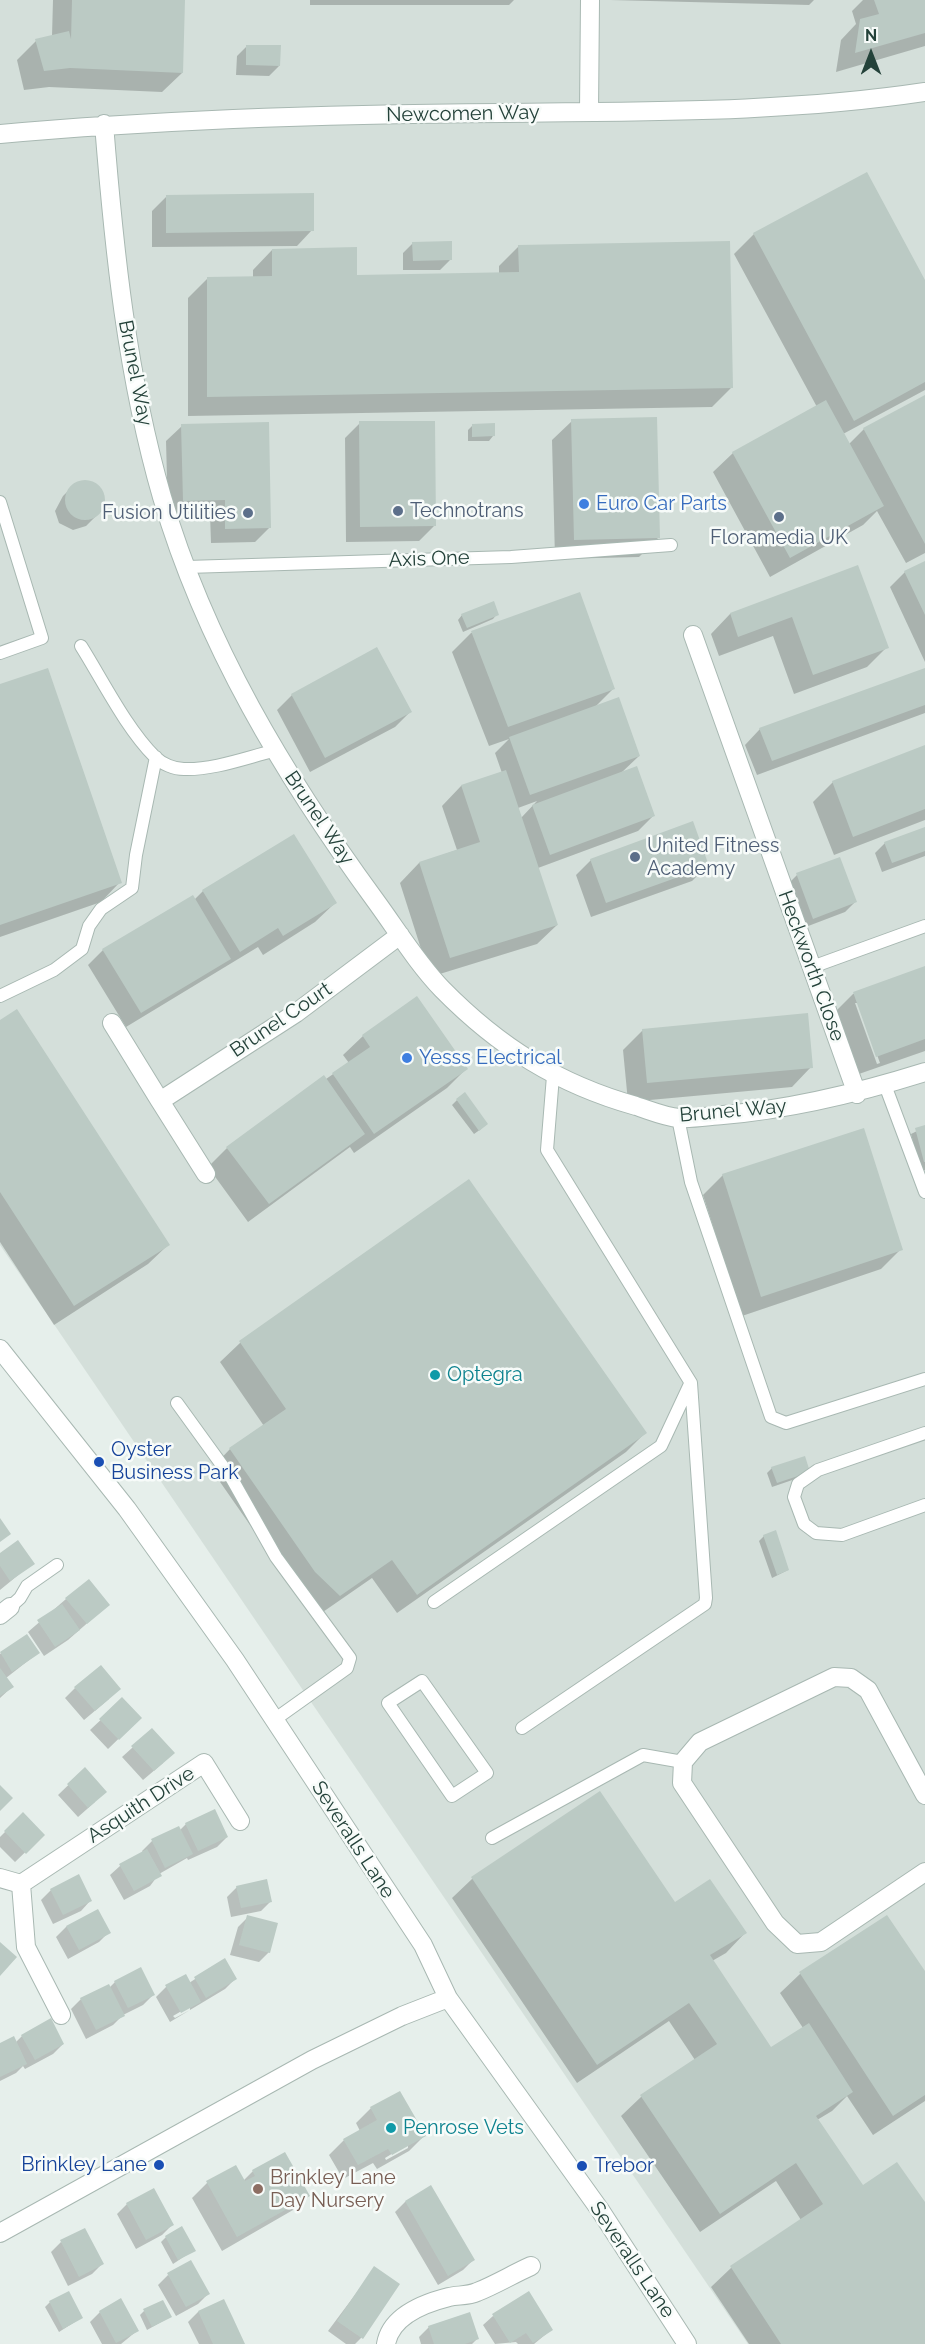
<!DOCTYPE html>
<html>
<head>
<meta charset="utf-8">
<style>
	body { margin:0 }
	#map { position:relative; width:925px; height:2344px; overflow:hidden; background:#e6efeb; font-family:Raleway,sans-serif }
	canvas { display:block }
	.north { position:absolute; left:841px; top:24px; width:60px; height:60px; -webkit-text-stroke:4px #f7fbf9; paint-order:stroke; rotate:0deg; font-size:16px; font-weight:700; line-height:24px; text-align:center; color:#24423a }
	.north::after { content:''; display:block; margin:auto; width:21px; height:27px; background:#24423a; clip-path:polygon(50% 0,100% 100%,50% 72%,0 100%) }
</style>
</head>
<body>
<div id="map">
<canvas width="925" height="2344"></canvas>
<div class="north">N</div>
</div>
<script>
const ctx = document.querySelector('canvas').getContext('2d');
ctx.lineJoin = 'round';
function paint(path, color) {
  ctx.fillStyle = color;
  ctx.fill(path, 'evenodd');
}
function strokePath(path, color, width, dash) {
  ctx.strokeStyle = color;
  ctx.lineWidth = width;
  ctx.lineCap = dash ? 'butt' : 'round';
  ctx.setLineDash(dash || []);
  ctx.stroke(path);
}
function label(font, color, halo, rows, align = 'center') {
  ctx.font = font + ' Raleway,sans-serif';
  ctx.lineWidth = 5;
  ctx.setLineDash([]);
  ctx.textBaseline = 'middle';
  ctx.strokeStyle = halo;
  ctx.fillStyle = color;
  for (const [text, x, y, turn = 0] of rows) {
    ctx.save();
    ctx.translate(x, y);
    ctx.rotate((+turn || 0) * Math.PI / 180);
    ctx.textAlign = isNaN(turn) ? turn : align;
    if (halo) ctx.strokeText(text, 0, 0);
    ctx.fillText(text, 0, 0);
    ctx.restore();
  }
}
const built = new Path2D(`
	M0,0H925V2344H748L0,1245Z`);
const shadow = new Path2D(`
	M53,0H183L182,73L162,92L49,87L24,90L17,60L36,41L52,36Z
	M310,0H514L509,5H310Z
	M610,0H814L809,5Z
	M863,0H925V46L836,72L841,40L856,24L852,11Z
	M247,46L279,66L269,76L236,75L237,56Z
	M167,196L312,230L297,246L152,247V211Z
	M754,234L925,283V390L843,434L849,444L864,429L925,396V553L906,563L877,511L863,525L770,577L713,472L733,453L817,407L734,254Z
	M413,243L450,260L440,270H403V253Z
	M519,246L731,388L712,407L188,416V298L207,279L253,278V270L272,250L356,277L499,274V266Z
	M572,421L659,537L639,557L555,559L552,440Z
	M360,423L434,526L419,541L346,542L345,438Z
	M473,425L493,436L489,441H468V430Z
	M182,426L270,527L255,542L211,543L210,514L168,516L166,441Z
	M86,481L97,486L104,501L96,516L86,526L73,530L59,523L55,511L63,496L73,486Z
	M925,563V662L890,587L905,572Z
	M857,567L887,647L867,667L794,694L773,636L719,656L711,634L730,614Z
	M579,594L613,689L594,708L639,756L620,774L653,816L638,831L538,868L557,925L537,944L430,977L400,883L419,863L457,850L442,806L461,786L502,773L495,753L509,739L489,746L452,652L471,633ZM537,801L521,818L518,808Z
	M497,614L493,619L463,632L458,620L462,615Z
	M377,649L410,712L395,727L310,772L277,710L292,695Z
	M925,669V713L757,775L745,745L760,729Z
	M0,686L120,882L101,902L0,937Z
	M925,747V820L834,855L813,802L833,782Z
	M925,828V856L882,872L875,853L885,843Z
	M591,860L707,866L692,881L591,917L576,875Z
	M797,875L855,902L845,912L803,928L787,885Z
	M203,891L335,903L315,922L263,955L258,947L126,1027L88,965L103,950L194,900Z
	M925,968V1051L856,1075L834,1013L853,994ZM855,1003H858L880,1063L877,1064Z
	M0,1022L168,1245L148,1264L54,1325L0,1242Z
	M643,1030L811,1067L792,1087L628,1102L623,1050Z
	M363,1036L466,1069L447,1088L354,1153L350,1147L248,1222L208,1167L227,1148L349,1063L343,1055Z
	M457,1100L481,1129L474,1134L452,1105Z
	M925,1127V1170L921,1171L911,1134Z
	M723,1175L901,1249L881,1269L742,1316L703,1195Z
	M469,1182L645,1433L626,1452L397,1613L372,1578L320,1614L296,1591L211,1469L230,1449L264,1426L220,1362L240,1343Z
	M772,1468L804,1476L772,1487L767,1473Z
	M764,1536L788,1570L772,1578L759,1541Z
	M0,1555L33,1563L0,1590Z
	M66,1599L108,1605L68,1640L44,1656L28,1632Z
	M26,1636L38,1653L6,1678L12,1687L0,1698V1654Z
	M75,1688L109,1699L84,1720L65,1698Z
	M122,1700L140,1718L108,1749L90,1730Z
	M152,1730L163,1763L143,1780L122,1757Z
	M85,1769L95,1802L78,1817L58,1795Z
	M600,1793L674,1904L745,1933L726,1953L712,1961L771,2049L803,2028L780,1993L800,1974L887,1917L925,1974V2101L873,2135L847,2096L832,2111L817,2120L863,2187L925,2205V2344H749L711,2287L731,2268L801,2220L776,2181L700,2232L621,2116L641,2097L695,2060L669,2021L577,2083L452,1898L472,1879Z
	M23,1814L43,1835L15,1862L0,1847V1837Z
	M186,1824L227,1837L217,1847L188,1860L187,1858L159,1874L150,1886L124,1900L110,1875L120,1866L143,1853L142,1851L152,1841L180,1830Z
	M237,1887L271,1901L261,1911L231,1917L227,1897Z
	M51,1890L90,1901L81,1911L53,1924L41,1900Z
	M97,1911L109,1932L99,1942L68,1959L56,1937L66,1927Z
	M248,1917L269,1952L259,1962L230,1955L238,1927Z
	M224,1960L235,1979L225,1989L170,2022L156,1997L166,1987L189,1983ZM190,2006V2010L175,2018L173,2016Z
	M115,1982L153,1995L143,2005L123,2015L113,2025L86,2039L71,2009L81,1999L109,1988Z
	M22,2036L63,2044L53,2054L25,2069L23,2066L16,2073L0,2081V2044L15,2043Z
	M371,2108L424,2136L409,2151L377,2169L373,2163L343,2179L329,2155L344,2140L360,2131L356,2123ZM408,2144V2148L386,2160L385,2158Z
	M253,2171L308,2195L293,2210L222,2251L192,2198L207,2183L243,2181Z
	M431,2188L473,2260L463,2270L438,2285L395,2212L405,2202Z
	M127,2204L172,2225L162,2235L136,2249L117,2214Z
	M166,2237L194,2250L173,2264L161,2242Z
	M61,2242L102,2264L92,2274L68,2286L51,2252Z
	M375,2268L398,2285L361,2338L355,2344H346L328,2331Z
	M168,2275L208,2294L198,2304L176,2316L158,2285Z
	M121,2300L138,2330L121,2344H102L90,2322L100,2312Z
	M223,2301L244,2344H199L188,2322L198,2312Z
	M50,2302L81,2318L59,2332L45,2307Z
	M144,2311L170,2317L147,2330L140,2315Z
	M493,2316L551,2330L534,2344H518L516,2342L495,2344L483,2325Z
	M429,2327L477,2339L472,2344H421L419,2337Z`);
const building = new Path2D(`
	M72,0H185L183,73L70,68L44,71L35,39L69,31L71,39Z
	M874,0H925V33L855,53L860,19L879,14Z
	M246,45H281L280,66L246,65Z
	M867,172L925,280V382L854,421L753,233Z
	M314,193V231L166,233V195Z
	M452,241V260L413,261L412,242Z
	M730,241L733,388L207,397V277L272,276V249L357,247V275L519,272L518,245Z
	M925,395V544L863,428Z
	M826,400L884,506L790,558L732,452Z
	M657,417L660,538L574,540L571,419Z
	M359,421H435L436,526L360,527Z
	M269,422L271,528L225,529V500L183,501L181,424Z
	M495,423V436L472,437V424Z
	M65 500a20 20 0 1 1 40 0a20 20 0 1 1-40 0Z
	M925,561V615L904,571Z
	M858,565L889,648L813,675L792,617L738,637L730,613Z
	M580,592L615,689L508,727L471,631Z
	M494,601L499,615L467,628L461,614Z
	M377,647L412,712L325,758L291,694Z
	M48,668L122,883L0,925V684Z
	M925,668V705L772,761L759,728Z
	M619,697L640,756L530,795L509,737Z
	M925,745V809L853,837L832,781Z
	M637,766L655,816L550,855L532,805Z
	M506,770L558,925L450,958L419,862L480,842L461,785Z
	M693,821L709,866L606,903L590,859Z
	M925,827V851L892,863L884,842Z
	M294,834L337,903L283,936L278,928L240,952L202,890Z
	M840,857L857,902L813,919L796,873Z
	M193,895L231,959L141,1013L102,949Z
	M925,966V1039L876,1057L853,992Z
	M417,996L468,1069L374,1134L332,1073L370,1047L362,1035Z
	M17,1009L170,1245L74,1306L0,1192V1020Z
	M808,1013L813,1068L647,1083L642,1029Z
	M324,1075L365,1134L269,1204L226,1147Z
	M465,1092L488,1124L479,1131L456,1099Z
	M925,1125V1162H924L915,1128Z
	M864,1128L903,1250L761,1297L722,1174Z
	M469,1179L647,1433L417,1595L392,1560L340,1596L315,1572L229,1448L286,1409L239,1341Z
	M805,1456L810,1472L777,1483L771,1467Z
	M0,1518L11,1534L0,1542Z
	M776,1530L789,1570L777,1575L763,1535Z
	M18,1540L35,1564L10,1581L0,1566V1553Z
	M89,1579L110,1605L87,1624L65,1598Z
	M62,1604L80,1630L55,1647L37,1620Z
	M27,1634L40,1653L12,1672L0,1652Z
	M101,1665L121,1689L95,1711L74,1687Z
	M0,1668L14,1687L0,1696Z
	M122,1697L142,1718L119,1740L99,1719Z
	M152,1728L175,1753L154,1771L131,1746Z
	M85,1767L107,1792L88,1808L67,1784Z
	M0,1785L13,1798L0,1811Z
	M600,1791L675,1902L710,1879L747,1933L710,1955L771,2047L809,2023L853,2092L816,2116L863,2185L897,2162L925,2202V2344H781L730,2266L823,2204L796,2163L720,2214L640,2095L717,2044L689,2003L597,2065L471,1877Z
	M215,1809L228,1837L198,1851L185,1823Z
	M23,1812L45,1835L26,1854L4,1831Z
	M179,1826L193,1854L165,1868L151,1839Z
	M147,1849L162,1876L134,1891L119,1864Z
	M79,1874L92,1901L63,1915L50,1889Z
	M267,1879L272,1902L241,1908L236,1886Z
	M98,1909L111,1933L79,1950L66,1926Z
	M247,1915L278,1923L270,1953L239,1945Z
	M887,1915L925,1971V2095L893,2116L799,1972Z
	M0,1942L17,1957L0,1976Z
	M225,1958L237,1979L206,1998L194,1977Z
	M141,1967L155,1995L128,2008L114,1981Z
	M186,1974L201,2002L181,2013L165,1985Z
	M109,1984L125,2016L96,2030L80,1998Z
	M51,2018L64,2044L35,2060L21,2035Z
	M14,2036L27,2064L0,2077V2043Z
	M400,2091L426,2136L392,2155L388,2149L358,2165L343,2139L377,2120L370,2107Z
	M285,2152L310,2196L237,2237L206,2181L236,2165L245,2181L255,2176L252,2170Z
	M431,2185L475,2260L448,2276L405,2201Z
	M154,2188L174,2225L146,2240L126,2203Z
	M182,2226L196,2251L178,2260L165,2236Z
	M85,2228L104,2264L79,2277L60,2240Z
	M191,2260L210,2294L186,2307L167,2273Z
	M374,2266L400,2284L363,2339L337,2321Z
	M69,2291L83,2318L63,2329L49,2301Z
	M529,2291L553,2330L533,2343L526,2333L510,2343L492,2314Z
	M121,2298L139,2331L116,2343L99,2311Z
	M224,2299L233,2318L245,2344H213L198,2311Z
	M163,2300L172,2317L152,2327L143,2309Z
	M470,2312L479,2339L465,2344H434L428,2326Z`);
const service = new Path2D(`
	M0,502L42,638L0,653
	M187,567L511,557L671,545
	M81,646C103,681 126,728 155,757C162,764 174,769 184,769C213,770 245,758 273,751
	M812,967L925,926
	M0,996L54,970L82,949L89,926L101,909L132,888L136,855L156,757
	M885,1085L925,1192
	M678,1118L691,1182L771,1417L786,1423L925,1379
	M177,1403L232,1479L276,1557L350,1658L347,1668L274,1720
	M925,1433L818,1470L798,1484L794,1497L804,1524L816,1533L842,1535L925,1505
	M434,1602L661,1446L690,1384
	M10,1607L20,1598L27,1586L57,1565
	M422,1681L487,1773L452,1796L388,1703Z
	M522,1728L705,1604L706,1598L691,1383L547,1150L553,1076
	M492,1838L643,1755L683,1762`);
const minor = new Path2D(`
	M589,112L590,0
	M104,124C114,250 127,376 162,497C205,644 285,777 375,900C397,930 417,963 442,989C499,1047 558,1084 636,1106C649,1110 665,1117 679,1118C693,1119 709,1116 723,1115C793,1109 858,1093 925,1072
	M0,134C167,119 335,114 502,113C643,111 786,113 925,92
	M693,635L857,1094
	M112,1023L160,1101
	M206,1174L160,1101L296,1013L400,935
	M0,1615L10,1607
	M925,1795L868,1690L851,1678L834,1677L700,1742L683,1762L682,1783L775,1923L797,1944L821,1942L925,1872
	M0,1878L21,1884L204,1763L240,1821
	M21,1884L26,1947L61,2015
	M386,2344C391,2316 425,2303 449,2297C458,2295 468,2296 477,2292C495,2285 513,2274 531,2266`);
const tertiary = new Path2D(`
	M0,1349L127,1509L235,1660L423,1945L448,1998L600,2210L687,2344
	M0,2233L312,2060L402,2016L448,1998`);
const markers = [
	[584,504,6,"#3f7fe0"],
	[398,511,6,"#5c6f8a"],
	[248,513,6,"#5c6f8a"],
	[779,517,6,"#5c6f8a"],
	[635,857,6,"#5c6f8a"],
	[407,1058,6,"#3f7fe0"],
	[435,1375,6,"#0f9aa8"],
	[99,1462,6,"#1a4fb4"],
	[391,2128,6,"#0f9aa8"],
	[159,2165,6,"#1a4fb4"],
	[582,2166,6,"#1a4fb4"],
	[258,2189,6,"#8d6e63"]
];
const streetNames = [
	["Newcomen Way",463,114,-1],
	["Brunel Way",135,373,79],
	["Axis One",429,559,-2],
	["Brunel Way",319,818,56],
	["Heckworth Close",811,966,70],
	["Brunel Court",281,1020,-34],
	["Brunel Way",733,1111,-5],
	["Asquith Drive",141,1805,-33],
	["Severalls Lane",353,1840,57],
	["Severalls Lane",632,2260,56]
];
const shopNames = [
	["Euro Car Parts",596,504],
	["Yesss Electrical",419,1058]
];
const serviceNames = [
	["Technotrans",410,511],
	["Fusion Utilities",236,513,"right"],
	["Floramedia UK",779,538,"center"],
	["United Fitness",647,846],
	["Academy",647,869]
];
const cultureNames = [
	["Optegra",447,1375],
	["Penrose Vets",403,2128]
];
const transitNames = [
	["Oyster",111,1450],
	["Business Park",111,1473],
	["Brinkley Lane",147,2165,"right"],
	["Trebor",594,2166]
];
const educationNames = [
	["Brinkley Lane",270,2178],
	["Day Nursery",270,2201]
];
paint(built, '#d4dfda');
paint(shadow, '#0003');
paint(building, '#bbcac4');
strokePath(service, '#a8b8b2', 14);
strokePath(minor, '#a8b8b2', 20);
strokePath(tertiary, '#a8b8b2', 20);
strokePath(service, '#fff', 12);
strokePath(minor, '#fff', 18);
strokePath(tertiary, '#fff', 18);
for (const [x, y, r, color] of markers) {
  const dot = new Path2D();
  dot.arc(x, y, r, 0, 2 * Math.PI);
  ctx.fillStyle = color;
  ctx.fill(dot);
  strokePath(dot, '#f7fbf9', 2);
}
label('20px', '#24423a', '#f7fbf9', streetNames);
label('20px', '#366cbe', '#f7fbf9', shopNames, 'left');
label('20px', '#4e5e75', '#f7fbf9', serviceNames, 'left');
label('20px', '#0d838f', '#f7fbf9', cultureNames, 'left');
label('20px', '#164399', '#f7fbf9', transitNames, 'left');
label('20px', '#785e54', '#f7fbf9', educationNames, 'left');
</script>
</body>
</html>
